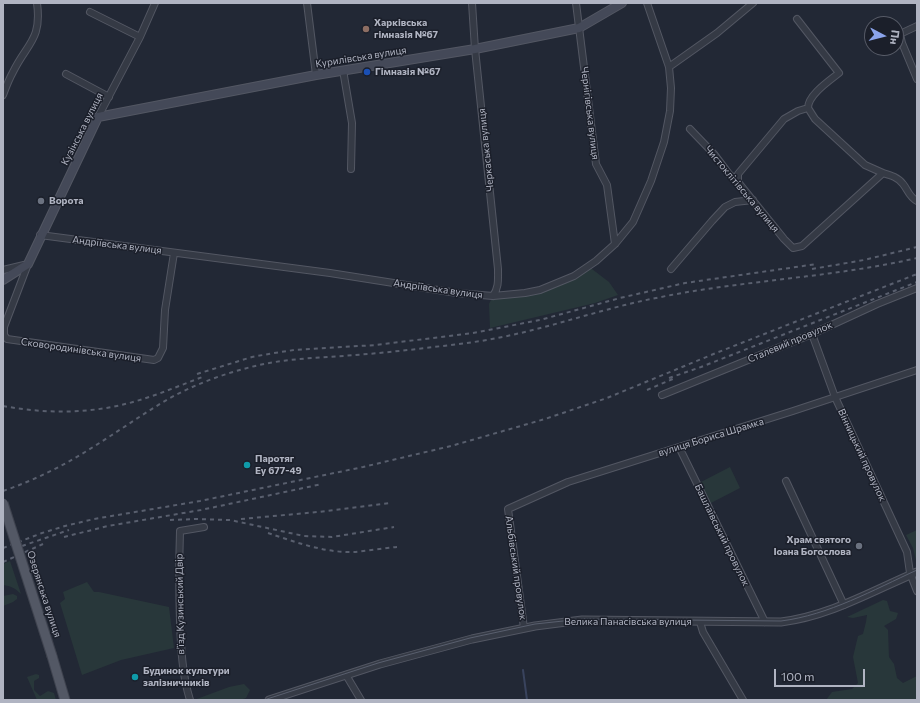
<!DOCTYPE html>
<html>
<head>
<meta charset="utf-8">
<style>
	body { margin:0 }
	#map { position:relative; width:920px; height:703px; overflow:hidden; background:#222835; font-family:Commissioner,sans-serif }
	canvas { display:block }
	.frame { position:absolute; inset:0; border:4px solid #b0b4c2; pointer-events:none }
	.north { position:absolute; left:864px; top:16px; width:40px; height:40px; box-sizing:border-box; background:#1b1f2a; border:1px solid #575b67; border-radius:50%; rotate:97deg; font-size:11px; font-weight:700; line-height:16px; text-align:center; color:#b0b4c2 }
	.north::after { content:''; display:block; margin:auto; width:14px; height:18px; background:#8ba4ec; clip-path:polygon(50% 0,100% 100%,50% 72%,0 100%) }
	.scale { position:absolute; left:774px; top:669px; width:91px; height:18px; box-sizing:border-box; border:2px solid #b0b4c2; border-top:0; padding-left:5px; font-size:12px; line-height:14px; white-space:nowrap; color:#b0b4c2; -webkit-text-stroke:3px #1b1f2a; paint-order:stroke }
</style>
</head>
<body>
<div id="map">
<canvas width="920" height="703"></canvas>
<div class="frame"></div>
<div class="north">Пн</div>
<div class="scale">100 m</div>
</div>
<script>
const ctx = document.querySelector('canvas').getContext('2d');
ctx.lineJoin = 'round';
function paint(path, color) {
  ctx.fillStyle = color;
  ctx.fill(path, 'evenodd');
}
function strokePath(path, color, width, dash) {
  ctx.strokeStyle = color;
  ctx.lineWidth = width;
  ctx.lineCap = dash ? 'butt' : 'round';
  ctx.setLineDash(dash || []);
  ctx.stroke(path);
}
function label(font, color, halo, rows, align = 'center') {
  ctx.font = font + ' Commissioner,sans-serif';
  ctx.lineWidth = 3;
  ctx.setLineDash([]);
  ctx.textBaseline = 'middle';
  ctx.strokeStyle = halo;
  ctx.fillStyle = color;
  for (const [text, x, y, turn = 0] of rows) {
    ctx.save();
    ctx.translate(x, y);
    ctx.rotate((+turn || 0) * Math.PI / 180);
    ctx.textAlign = isNaN(turn) ? turn : align;
    if (halo) ctx.strokeText(text, 0, 0);
    ctx.fillText(text, 0, 0);
    ctx.restore();
  }
}
const green = new Path2D(`
	M588,266L609,282L618,295L595,303L490,328L489,304L493,296L540,290Z
	M730,467L740,488L709,504L699,483Z
	M917,530V564L913,548L906,535Z
	M10,561L21,594C15,588 11,586 3,585V564Z
	M87,582L94,592H99L169,607L174,648L121,660L82,675L60,603L65,599L63,592Z
	M13,594L17,596V599L13,602L3,606V596Z
	M883,600L887,601L890,611L898,613L896,619L884,626L888,630L889,657L894,664L897,678L903,683L917,676V700H826L832,692L852,689L858,683L853,657L858,636L863,634L866,622L867,615L853,618L847,617Z
	M36,674L39,675V678L34,681V690L40,696L48,691L54,693L56,700H37L27,677Z
	M244,684L250,690L246,698L240,700H194L229,687Z`);
const stream = new Path2D(`
	M523,670L527,700`);
const minor = new Path2D(`
	M307,3L316,75
	M472,3L475,49L498,269C498,280 499,287 493,296
	M576,3L596,164L607,185L615,244
	M90,12L140,37
	M917,26L900,34L902,43L917,79
	M669,67L717,33L753,3
	M343,70L352,123L351,169
	M66,74L109,97
	M3,95C6,87 9,79 13,72C27,43 42,40 37,3
	M808,108L815,119L865,165L883,173
	M98,117L140,37L155,3
	M690,129L714,154L729,174L738,182L784,239L793,248L802,246L883,173C890,175 898,177 903,184C908,190 909,197 917,201
	M738,182V174L784,119L798,111L808,108C808,95 829,81 839,73L797,19
	M40,235L330,273L457,293L493,296L525,293L540,290L574,276L596,261L615,244L633,222L651,181L664,142L670,111L671,88L669,67L647,3
	M28,264L4,327V335L7,339L154,360L158,358L163,348L165,310L174,253
	M671,269L712,221L725,207L735,202L753,200
	M3,270L24,265
	M812,334L835,397L907,552L910,573L917,591
	M662,395L812,334L877,304L917,288
	M679,447L765,622
	M786,481L844,605
	M700,622L703,632L743,700
	M524,628L508,509L568,482L793,411L917,370
	M346,675L361,700
	M190,700C182,674 181,648 180,621C179,591 179,561 180,531L204,527`);
const tertiary = new Path2D(`
	M269,700L380,664L472,639L535,626L582,620L781,622C830,616 872,591 917,572`);
const secondary = new Path2D(`
	M3,280L28,264L98,117L316,75L475,49L579,28L622,3`);
const primary = new Path2D(`
	M52,656L65,700`);
const tram = new Path2D(`
	M264,700L378,663L470,638L535,624L582,619L781,621C829,615 873,590 917,570`);
const rail = new Path2D(`
	M812,269L864,260L917,247
	M197,374L252,357L274,353L294,350L376,345L473,333L540,320L620,298L685,283L817,264
	M669,378L701,367L917,282
	M647,390L675,378
	M3,406C47,414 90,414 133,402C158,395 181,385 205,376
	M3,491C35,480 65,465 93,447C119,431 144,413 170,398C196,384 223,374 251,367C285,358 320,358 355,355C395,352 435,347 474,342C537,333 595,310 656,298C742,280 831,278 917,258
	M241,519L318,512L390,503
	M170,520L197,519L230,520L304,536L332,537L394,527
	M268,533C295,542 325,553 354,552C368,551 383,548 397,547
	M64,537L108,526L201,510L322,484
	M22,546L69,530
	M3,548L42,533L65,526L94,519L200,501L363,467L451,446L545,419L607,398L716,353L917,274
	M3,562L43,544`);
const primaryBridge = new Path2D(`
	M3,503L52,656`);
const markers = [
	[366,29,4,"#8d6e63"],
	[367,72,4,"#1a4fb4"],
	[41,201,4,"#6b7280"],
	[247,465,4,"#0f9aa8"],
	[859,546,4,"#6b7280"],
	[135,677,4,"#0f9aa8"]
];
const poiNames = [
	["Харківська",374,23],
	["гімназія №67",374,35],
	["Гімназія №67",375,72],
	["Ворота",49,201],
	["Паротяг",255,459],
	["Еу 677-49",255,471],
	["Храм святого",851,540,"right"],
	["Іоана Богослова",851,552,"right"],
	["Будинок культури",143,671],
	["залізничників",143,683]
];
const streetNames = [
	["Курилівська вулиця",361,57,-9],
	["Чернігівська вулиця",590,113,83],
	["Кузінська вулиця",82,129,-63],
	["Черкаська вулиця",486,150,-96],
	["Чистоклітівська вулиця",742,189,50],
	["Андріївська вулиця",117,245,7],
	["Андріївська вулиця",438,289,8],
	["Сталевий провулок",790,342,-23],
	["Сковородинівська вулиця",81,350,8],
	["вулиця Бориса Шрамка",711,437,-17],
	["Вінницький провулок",862,455,65],
	["Башлаївський провулок",722,535,64],
	["Альбівський провулок",516,568,82],
	["Озерянська вулиця",44,594,72],
	["в’їзд Кузинський Двір",180,604,-91],
	["Велика Панасівська вулиця",628,622]
];
paint(green, '#28373a');
strokePath(stream, '#39435d', 2);
strokePath(minor, '#535763', 8);
strokePath(tertiary, '#535763', 9);
strokePath(secondary, '#535763', 10);
strokePath(primary, '#3f434f', 11);
strokePath(minor, '#353a45', 6);
strokePath(tertiary, '#353a45', 7);
strokePath(secondary, '#444958', 8);
strokePath(primary, '#535865', 9);
strokePath(tram, '#595f6e', 1);
strokePath(rail, '#595f6e', 2, [4, 4]);
strokePath(primaryBridge, '#3f434f', 11, []);
strokePath(primaryBridge, '#535865', 9);
for (const [x, y, r, color] of markers) {
  const dot = new Path2D();
  dot.arc(x, y, r, 0, 2 * Math.PI);
  ctx.fillStyle = color;
  ctx.fill(dot);
  strokePath(dot, '#1b1f2a', 1.5);
}
label('bold 10px', '#b0b4c2', '#1b1f2a', poiNames, 'left');
label('10px', '#b0b4c2', '#1b1f2a', streetNames);
</script>
</body>
</html>
